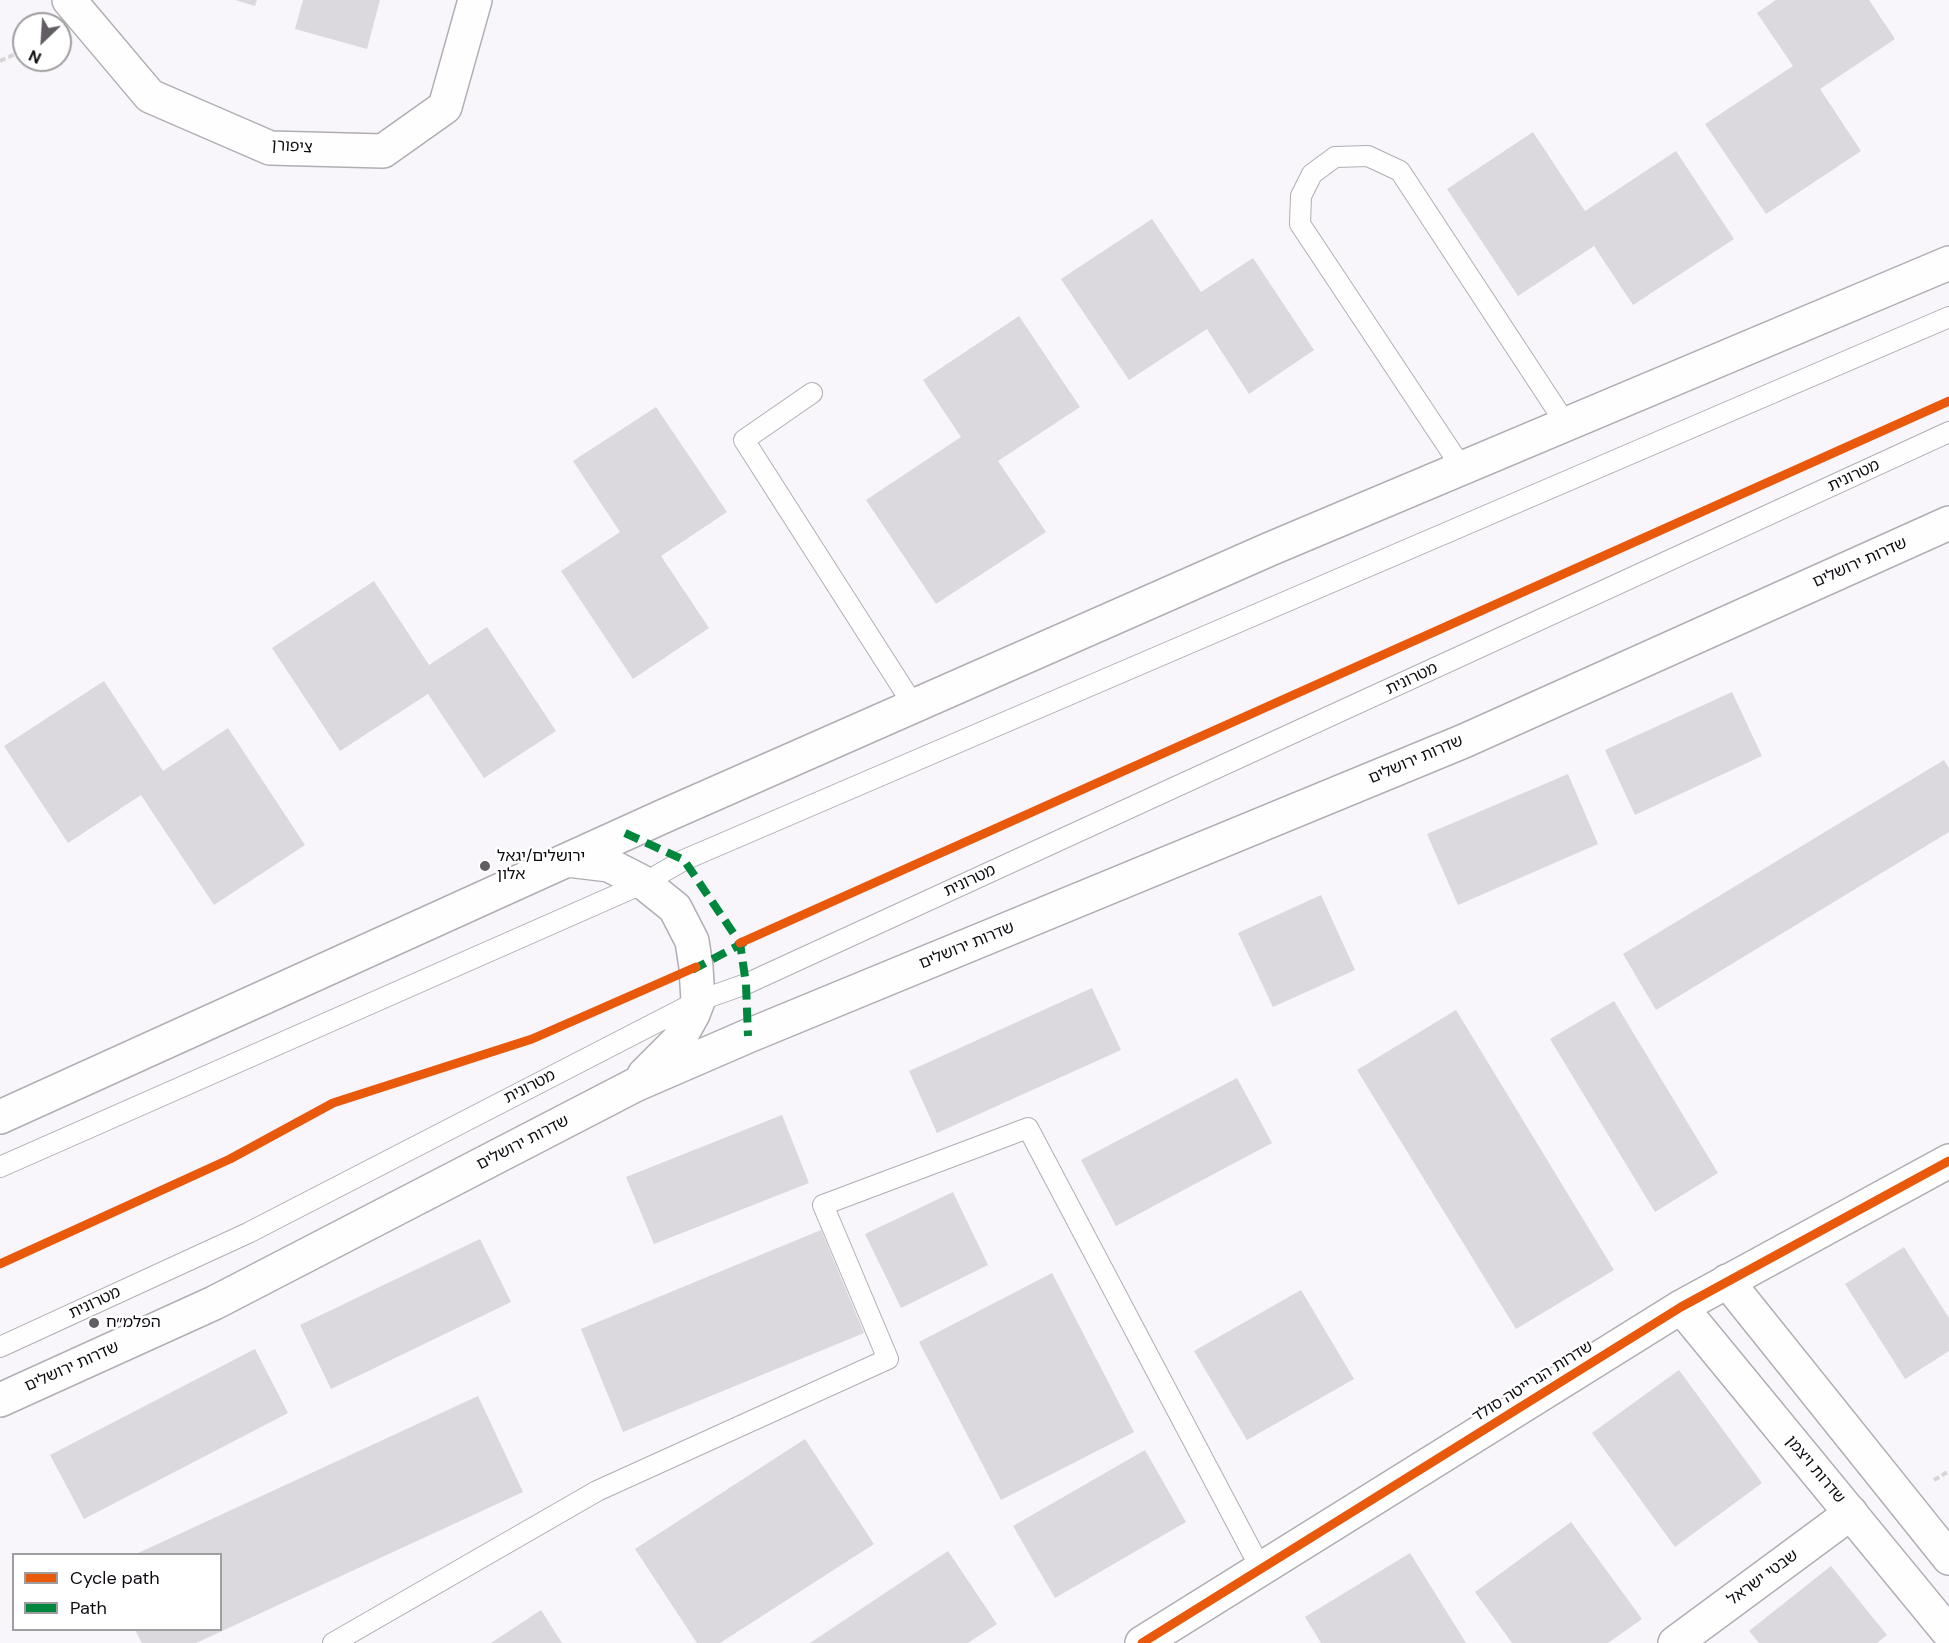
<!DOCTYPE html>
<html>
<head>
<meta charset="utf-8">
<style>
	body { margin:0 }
	#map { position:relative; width:1949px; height:1643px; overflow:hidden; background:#f8f5fb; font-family:"DM Sans",sans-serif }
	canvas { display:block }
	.legend { position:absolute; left:12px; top:1553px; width:210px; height:78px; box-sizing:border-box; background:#fff; border:2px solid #9f9da0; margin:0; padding:8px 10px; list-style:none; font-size:18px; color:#0f0b11 }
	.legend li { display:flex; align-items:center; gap:12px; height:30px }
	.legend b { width:30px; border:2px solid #9f9da0 }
	.north { position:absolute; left:12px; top:12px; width:60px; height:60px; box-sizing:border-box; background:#fff; border:2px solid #9f9da0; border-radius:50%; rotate:205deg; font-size:16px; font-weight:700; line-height:24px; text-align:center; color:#0f0b11 }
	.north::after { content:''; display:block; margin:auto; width:21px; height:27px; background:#615d63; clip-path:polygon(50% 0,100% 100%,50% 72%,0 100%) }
</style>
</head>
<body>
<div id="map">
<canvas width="1949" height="1643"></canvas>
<ul class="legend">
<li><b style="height:8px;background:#e8590c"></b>Cycle path</li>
<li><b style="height:8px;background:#00873e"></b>Path</li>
</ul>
<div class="north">N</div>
</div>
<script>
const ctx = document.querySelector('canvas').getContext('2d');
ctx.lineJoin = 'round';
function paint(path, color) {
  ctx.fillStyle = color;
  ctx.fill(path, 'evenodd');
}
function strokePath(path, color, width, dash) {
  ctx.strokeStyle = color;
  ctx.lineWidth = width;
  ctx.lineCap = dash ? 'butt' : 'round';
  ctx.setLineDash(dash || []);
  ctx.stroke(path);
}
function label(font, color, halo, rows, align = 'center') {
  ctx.font = font + ' "DM Sans","Noto Sans Hebrew",sans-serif';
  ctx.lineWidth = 5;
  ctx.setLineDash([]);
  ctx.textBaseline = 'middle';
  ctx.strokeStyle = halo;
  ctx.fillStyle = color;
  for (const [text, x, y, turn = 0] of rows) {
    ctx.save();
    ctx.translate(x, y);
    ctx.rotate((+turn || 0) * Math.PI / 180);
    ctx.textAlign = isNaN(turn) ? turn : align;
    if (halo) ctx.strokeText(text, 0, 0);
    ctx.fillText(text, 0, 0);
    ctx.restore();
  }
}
const building = new Path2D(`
	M235,0H257L255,6Z
	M303,0H380L367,49L295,29Z
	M1776,0H1869L1895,39L1820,89L1861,151L1766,214L1705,124L1793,66L1757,13Z
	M1533,132L1585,211L1676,151L1734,239L1633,305L1594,246L1518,296L1447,189Z
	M1152,219L1201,292L1253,258L1314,350L1249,394L1207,329L1129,380L1061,279Z
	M1019,316L1080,407L998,461L1046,532L936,604L866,500L961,437L923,380Z
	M656,407L727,512L661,556L709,628L633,679L561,571L620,532L573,461Z
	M374,581L429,665L487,627L556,731L484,778L428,694L340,751L272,648Z
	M104,681L163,771L228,728L305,845L214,905L141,795L68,843L4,746Z
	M1732,692L1762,756L1635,815L1605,750Z
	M1944,760L1949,768V832L1656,1010L1623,954Z
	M1568,774L1598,844L1458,905L1427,834Z
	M1321,895L1355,970L1273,1007L1238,933Z
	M1092,988L1121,1050L937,1133L909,1071Z
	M1614,1001L1718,1173L1655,1212L1550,1039Z
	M1456,1010L1614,1270L1516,1329L1357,1070Z
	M1237,1078L1272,1143L1116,1226L1081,1160Z
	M782,1115L809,1183L654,1244L626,1177Z
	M953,1192L988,1265L901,1308L865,1234Z
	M821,1230L864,1333L623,1432L581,1329Z
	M480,1239L511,1302L331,1389L300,1325Z
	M1904,1247L1949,1318V1351L1905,1379L1845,1284Z
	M1052,1273L1134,1432L1001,1500L919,1342Z
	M1301,1290L1354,1379L1247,1440L1194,1351Z
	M255,1349L288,1413L84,1519L50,1455Z
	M1679,1370L1762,1483L1675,1547L1592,1433Z
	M478,1396L523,1492L196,1643H142L135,1630H220V1554H136Z
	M805,1439L874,1544L720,1643H697L635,1549Z
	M1145,1450L1186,1522L1055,1598L1013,1526Z
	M1571,1522L1642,1619L1608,1643H1512L1475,1592Z
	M948,1551L997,1624L968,1643H810Z
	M1410,1553L1466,1643H1321L1305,1617Z
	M1831,1566L1887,1635L1877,1643H1759L1749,1631Z
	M541,1610L562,1643H491Z`);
const path = new Path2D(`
	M0,61L24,50
	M1934,1480L1949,1471`);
const service = new Path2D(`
	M812,393L744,440L914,706
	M1462,468L1300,224L1301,196L1312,174L1335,157L1368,156L1400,171L1566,424
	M0,1167L644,883L684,860L1949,317
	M0,1347L248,1233L698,1001L746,984L1949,432
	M333,1643L597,1491L888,1359L823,1205L1028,1128L1261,1569`);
const minor = new Path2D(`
	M69,0L150,96L270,148L383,151L445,107L475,0
	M1675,1643L1851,1513`);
const tertiary = new Path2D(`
	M1727,1281L1949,1558
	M1681,1307L1949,1633
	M1142,1643L1681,1307L1949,1161`);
const secondary = new Path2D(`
	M567,860L609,865L644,883L675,908L692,941L696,967L698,1001L693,1014L678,1041L644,1075
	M0,1117L664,816L1270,549L1949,263
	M0,1400L214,1303L635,1085L748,1036L1464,741L1949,523`);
const quiet = new Path2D(`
	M625,833L684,860L740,943L746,984L748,1036
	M692,970L745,942`);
const cycleway = new Path2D(`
	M740,943L1949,401
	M0,1264L230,1159L333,1103L532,1039L696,967
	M1142,1643L1681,1307L1949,1161`);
const markers = [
	[485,866,6,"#615d63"],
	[94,1323,6,"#615d63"]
];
const streetNames = [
	["ציפורן",292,147,4],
	["מטרונית",1854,476,-25],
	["שדרות ירושלים",1860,563,-24],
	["מטרונית",1412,679,-25],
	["שדרות ירושלים",1416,760,-23],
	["מטרונית",970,881,-25],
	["שדרות ירושלים",967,946,-22],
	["מטרונית",530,1087,-27],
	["שדרות ירושלים",523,1143,-27],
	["מטרונית",95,1303,-25],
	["שדרות ירושלים",72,1367,-24],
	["שדרות הנרייטה סולד",1533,1382,-32],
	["שדרות ויצמן",1815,1470,50],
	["שבטי ישראל",1763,1578,-36]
];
const poiNames = [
	["ירושלים/יגאל",497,857],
	["אלון",497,875],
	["הפלמ״ח",106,1323]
];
paint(building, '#dbd8de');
strokePath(service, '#b0aeb3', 22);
strokePath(minor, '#b0aeb3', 36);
strokePath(tertiary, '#b0aeb3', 36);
strokePath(secondary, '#b0aeb3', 36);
strokePath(path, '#d7d6d7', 4, [6, 3]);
strokePath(service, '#fefefe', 20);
strokePath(minor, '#fefefe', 33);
strokePath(tertiary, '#fefefe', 33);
strokePath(secondary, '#fefefe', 33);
strokePath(quiet, '#00873e', 8, [15, 8]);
strokePath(cycleway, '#e8590c', 9);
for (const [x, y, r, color] of markers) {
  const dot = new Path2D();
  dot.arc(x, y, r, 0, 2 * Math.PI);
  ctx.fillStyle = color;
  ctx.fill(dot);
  strokePath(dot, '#fff', 2);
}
label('16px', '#0f0b11', '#fff', streetNames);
label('16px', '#0f0b11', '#fff', poiNames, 'left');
</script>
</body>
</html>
